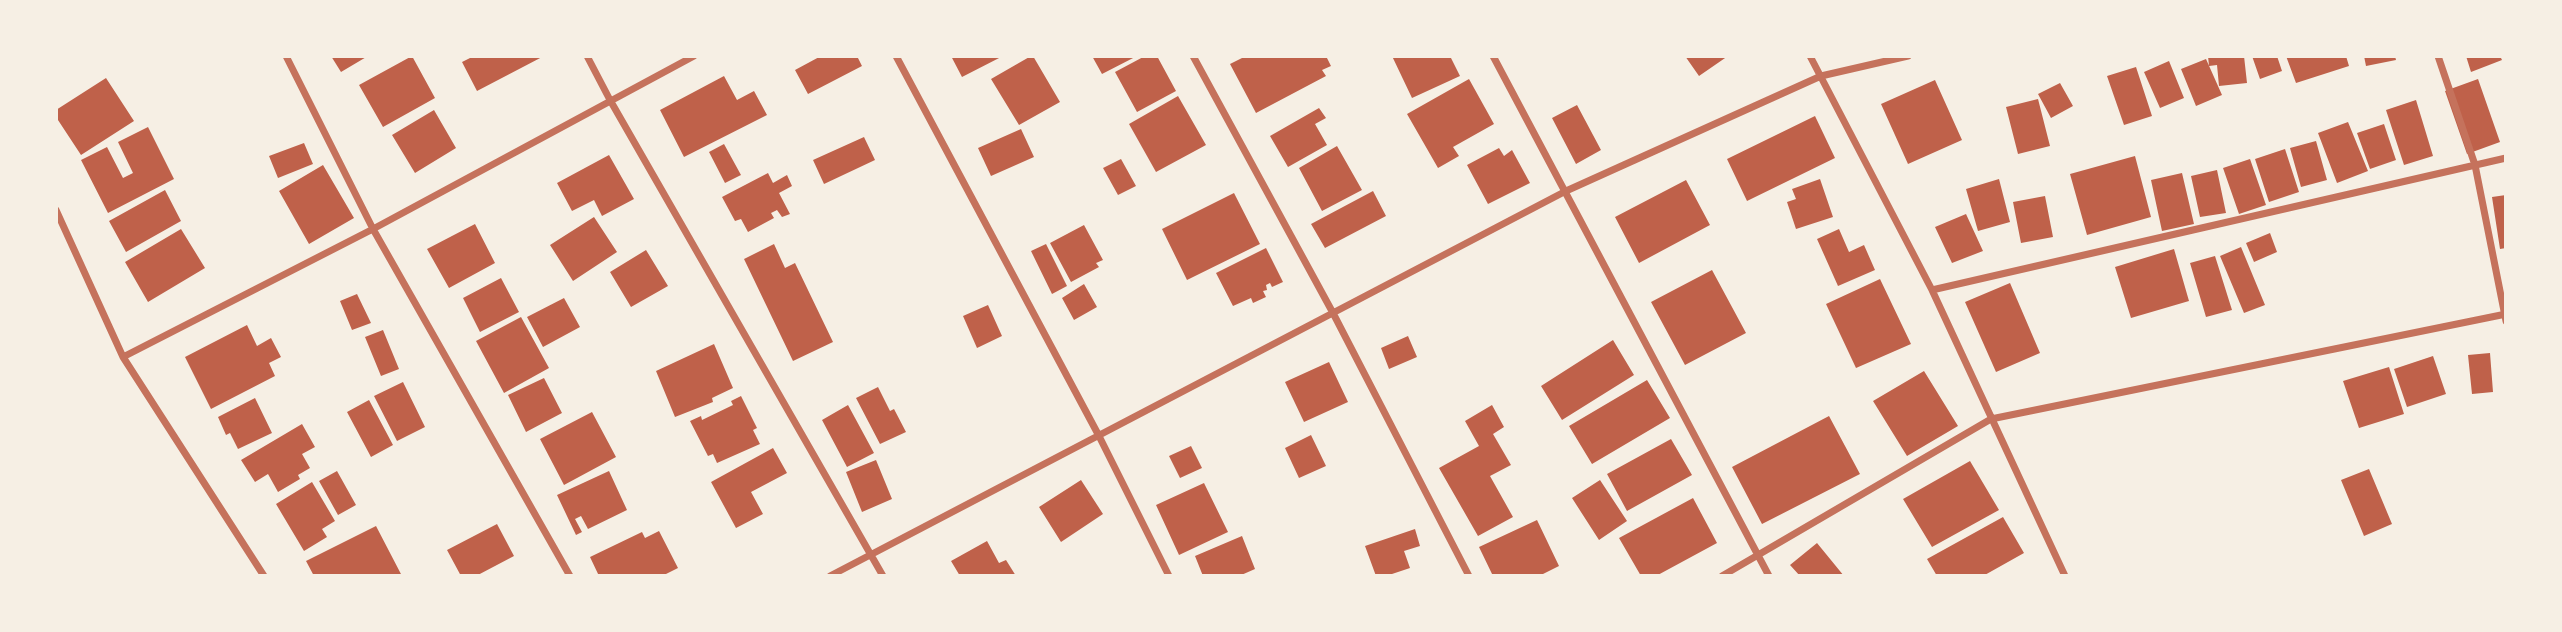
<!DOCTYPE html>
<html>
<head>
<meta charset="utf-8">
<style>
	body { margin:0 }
	#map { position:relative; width:2562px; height:632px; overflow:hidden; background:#f6efe4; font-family:Manrope,sans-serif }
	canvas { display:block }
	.frame { position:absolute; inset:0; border:58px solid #f6efe4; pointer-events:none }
</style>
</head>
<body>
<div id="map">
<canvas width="2562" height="632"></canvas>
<div class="frame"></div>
</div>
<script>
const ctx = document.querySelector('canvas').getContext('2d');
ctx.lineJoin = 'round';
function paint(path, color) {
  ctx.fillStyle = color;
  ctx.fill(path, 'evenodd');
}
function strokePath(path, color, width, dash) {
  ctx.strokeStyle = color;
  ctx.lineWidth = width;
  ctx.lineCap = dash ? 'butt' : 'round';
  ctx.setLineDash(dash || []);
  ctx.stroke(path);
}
const building = new Path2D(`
	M331,56H368L341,72Z
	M412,56L435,98L383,127L359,85Z
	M474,56H544L477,91L462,62Z
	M821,56H857L862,66L808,94L795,70Z
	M951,56H1003L962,77Z
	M1031,56H1033L1060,102L1019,125L991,79Z
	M1092,56H1137L1102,74Z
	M1145,56H1157L1176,91L1137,112L1115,72Z
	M1246,56H1326L1331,66L1322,70L1326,76L1256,113L1230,64Z
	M1392,56H1450L1460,76L1412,98Z
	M1685,56H1728L1699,76Z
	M2208,56H2244L2247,83L2219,86L2217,65L2209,66Z
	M2252,56H2277L2282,71L2260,79Z
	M2286,56H2346L2349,66L2296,83Z
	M2364,56H2395L2396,60L2366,66Z
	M2466,56H2500L2502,60L2471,72Z
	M2206,59L2222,95L2196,106L2181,69Z
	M2169,61L2184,98L2160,108L2144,72Z
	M2136,67L2152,116L2124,125L2107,76Z
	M724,76L737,100L754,91L767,115L684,157L660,110Z
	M106,78L134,121L81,155L56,117V110Z
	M1469,79L1494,124L1453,147L1459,156L1438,168L1407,114Z
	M2478,79L2500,142L2467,154L2445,91Z
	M1935,80L1962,140L1908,164L1881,104Z
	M2060,83L2073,106L2051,118L2038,94Z
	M1178,96L1206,145L1156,172L1129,124Z
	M2038,99L2050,146L2018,154L2006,107Z
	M2416,100L2433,156L2404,165L2386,110Z
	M1577,105L1601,150L1576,164L1552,118Z
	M1319,108L1326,118L1315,124L1327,145L1288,167L1270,136Z
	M434,110L456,148L415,173L392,135Z
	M1815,116L1835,158L1747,201L1727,159Z
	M2348,122L2368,171L2337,183L2318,133Z
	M2384,124L2396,160L2370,169L2357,133Z
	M148,127L174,179L108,213L81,160L107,147L123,178L133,173L118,142Z
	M1021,129L1034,157L991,176L978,148Z
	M864,137L875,160L824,184L813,160Z
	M2316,141L2327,180L2301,187L2290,148Z
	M304,143L313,164L278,178L269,156Z
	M724,144L741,175L725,183L709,152Z
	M1337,146L1362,190L1322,211L1299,168Z
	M1499,148L1504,156L1512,150L1530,183L1488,204L1467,165Z
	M2285,149L2299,192L2269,202L2255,159Z
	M609,155L634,199L602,216L594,200L572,211L557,183Z
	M2135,156L2151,217L2087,235L2070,174Z
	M1121,159L1136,186L1118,195L1103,168Z
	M2250,159L2266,205L2239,214L2223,168Z
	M323,165L354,218L309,244L279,191Z
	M2217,170L2226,213L2200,217L2191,176Z
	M768,173L773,183L787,175L792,186L779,193L790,214L782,217L777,210L771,213L774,218L748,232L741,219L735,221L722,197Z
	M2182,173L2194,224L2162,231L2151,180Z
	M1820,179L1833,217L1796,229L1787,202L1796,199L1792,189Z
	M1999,179L2010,222L1978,231L1966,189Z
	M1686,180L1710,225L1639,263L1615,217Z
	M165,190L181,221L126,252L109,221Z
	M1373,191L1386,216L1325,248L1311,224Z
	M1234,193L1260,244L1187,280L1162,229Z
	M2506,195V248L2500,249L2492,197Z
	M2045,196L2053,237L2021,243L2013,202Z
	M1966,214L1983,251L1952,263L1935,227Z
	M594,217L617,252L573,281L550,245Z
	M475,224L495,263L449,288L427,249Z
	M1084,225L1103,260L1096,263L1099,267L1071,282L1050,243Z
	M181,229L205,268L148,302L125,262Z
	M1839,229L1849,252L1864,245L1875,270L1838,286L1817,239Z
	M2270,233L2277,252L2254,262L2246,243Z
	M774,244L785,268L795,263L833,342L793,361L744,259Z
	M1046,244L1067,286L1052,294L1031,251Z
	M2241,247L2265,305L2244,313L2220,256Z
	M1266,248L1283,282L1272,287L1270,283L1266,285L1267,290L1263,291L1266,297L1253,303L1251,298L1233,306L1216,273Z
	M2174,249L2189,301L2131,318L2115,267Z
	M646,250L668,286L631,307L610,272Z
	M2215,256L2232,310L2206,317L2190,263Z
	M1712,270L1746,333L1685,365L1651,302Z
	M501,278L519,312L480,332L463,298Z
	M1880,279L1911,344L1856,368L1826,304Z
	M2010,283L2040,353L1996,372L1965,302Z
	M1084,284L1097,307L1074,320L1062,298Z
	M357,294L371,323L352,330L340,301Z
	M564,298L580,327L543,347L527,317Z
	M988,305L1002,336L977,348L963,316Z
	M521,317L549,368L504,393L476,341Z
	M247,325L257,346L271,338L281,357L269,363L275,376L211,409L185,357Z
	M383,330L399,369L381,376L365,337Z
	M1408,336L1417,357L1389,369L1381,348Z
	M1613,340L1634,375L1562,420L1541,386Z
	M714,344L733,388L712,398L713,402L675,417L656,371Z
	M2490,353L2493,392L2472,394L2468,355Z
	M2433,356L2446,394L2407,407L2394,369Z
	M1329,362L1348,402L1304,422L1285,382Z
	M2389,367L2404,414L2359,428L2343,381Z
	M1924,371L1958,426L1907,456L1873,401Z
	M544,378L562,413L526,432L508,395Z
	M1647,380L1670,418L1592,464L1569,426Z
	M403,382L425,427L397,441L374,396Z
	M878,387L890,411L894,409L906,432L880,444L856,398Z
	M741,396L757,428L753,430L760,444L717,463L713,454L708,456L690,421L701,416L702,420L733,405L731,401Z
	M255,398L272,433L238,449L230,433L226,435L218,417Z
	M369,400L393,445L371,457L347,412Z
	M848,405L874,453L847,467L822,420Z
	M1492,405L1504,427L1493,434L1511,465L1490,476L1513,517L1478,536L1439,468L1479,446L1465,421Z
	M592,412L616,457L564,485L540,439Z
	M1829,416L1860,474L1762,524L1732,467Z
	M302,424L315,447L302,454L310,468L298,475L300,479L278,492L268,474L255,482L241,460Z
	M1311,435L1326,466L1299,478L1285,448Z
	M1671,439L1692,475L1627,511L1607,474Z
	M1191,446L1202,468L1180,478L1169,456Z
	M773,448L787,473L751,492L763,514L736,528L711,482Z
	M876,460L892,499L862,512L846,472Z
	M1970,461L1999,510L1932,547L1903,499Z
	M2369,469L2392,524L2364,536L2341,480Z
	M337,471L356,505L338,515L319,481Z
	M609,471L627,510L588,529L581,516L575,519L582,532L576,535L557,495Z
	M1081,480L1103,514L1061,542L1039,507Z
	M1600,480L1627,521L1599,540L1572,498Z
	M312,482L335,521L322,529L327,537L304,551L276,504Z
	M1204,483L1228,532L1179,555L1156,505Z
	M1693,498L1717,543L1656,576H1641L1619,538Z
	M2003,517L2024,553L1983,576H1937L1927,559Z
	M1537,520L1559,566L1539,576H1493L1479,547Z
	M497,524L514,556L476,576H461L447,550Z
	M376,526L402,576H314L306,561Z
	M1415,529L1420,546L1404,551L1410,568L1386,576H1376L1365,546Z
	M659,531L678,568L662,576H599L590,557L642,532L645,538Z
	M1242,536L1255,569L1239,576H1203L1195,556Z
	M987,541L999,563L1006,560L1016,576H960L951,561Z
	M1817,543L1844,576H1800L1790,565Z`);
const minor = new Path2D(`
	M286,56L373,229L570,576
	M587,56L610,100L883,576
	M896,56L1099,436L1169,576
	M1193,56L1333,313L1469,576
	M1493,56L1769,576
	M1810,56L1932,290L2065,576
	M2438,56L2475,165L2506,321
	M56,210L123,357L264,576
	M1932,290L2506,158
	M123,357L373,229L694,56
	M830,576L1566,191L1821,76L1908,56
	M1722,576L1991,419L2506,314`);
paint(building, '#bf614a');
strokePath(minor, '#c5725c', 7);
</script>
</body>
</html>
